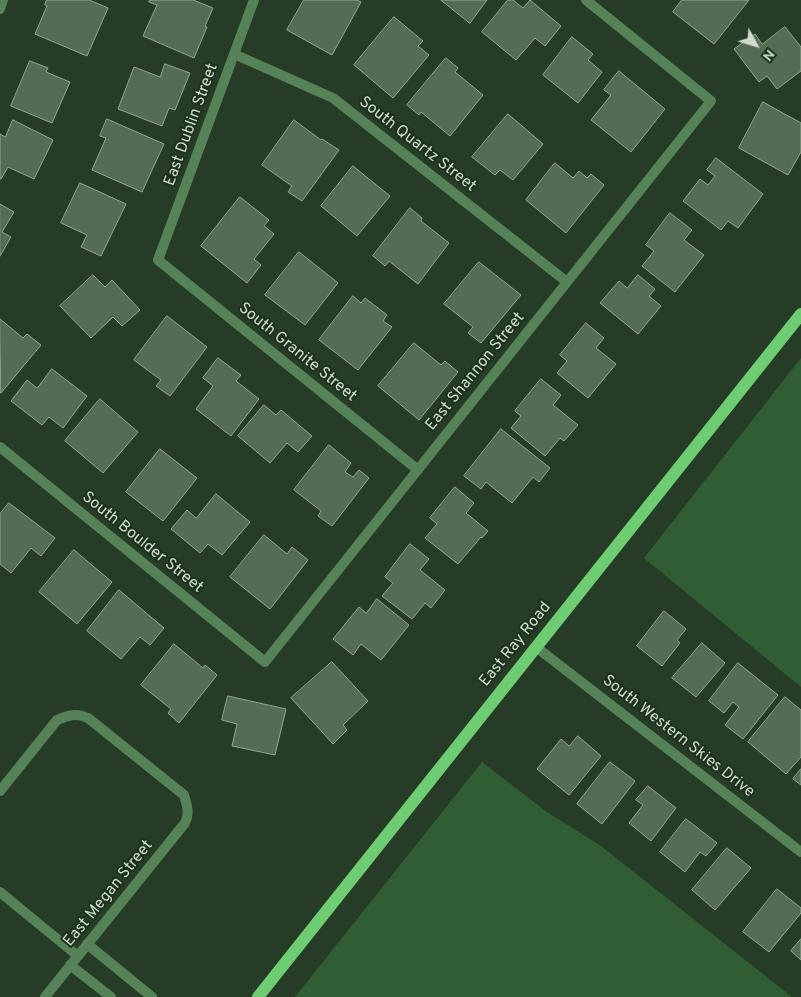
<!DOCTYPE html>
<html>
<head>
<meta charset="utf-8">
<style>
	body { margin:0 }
	#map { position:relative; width:801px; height:997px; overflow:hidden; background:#273c27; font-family:Overpass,sans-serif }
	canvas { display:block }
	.north { position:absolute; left:731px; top:20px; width:50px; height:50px; -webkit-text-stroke:4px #1d321d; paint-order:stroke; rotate:129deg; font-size:14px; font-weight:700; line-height:20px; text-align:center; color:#cedbcd }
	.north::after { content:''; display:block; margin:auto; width:18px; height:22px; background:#cedbcd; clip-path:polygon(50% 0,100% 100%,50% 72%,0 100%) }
</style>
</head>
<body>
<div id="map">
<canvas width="801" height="997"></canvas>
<div class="north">N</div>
</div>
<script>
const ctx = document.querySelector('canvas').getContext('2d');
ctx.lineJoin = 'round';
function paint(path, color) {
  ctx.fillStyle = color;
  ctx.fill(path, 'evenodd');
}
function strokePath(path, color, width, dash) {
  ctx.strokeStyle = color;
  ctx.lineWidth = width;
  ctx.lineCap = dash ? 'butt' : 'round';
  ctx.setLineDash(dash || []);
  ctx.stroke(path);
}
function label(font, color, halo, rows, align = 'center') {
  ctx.font = font + ' Overpass,sans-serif';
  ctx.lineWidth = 4;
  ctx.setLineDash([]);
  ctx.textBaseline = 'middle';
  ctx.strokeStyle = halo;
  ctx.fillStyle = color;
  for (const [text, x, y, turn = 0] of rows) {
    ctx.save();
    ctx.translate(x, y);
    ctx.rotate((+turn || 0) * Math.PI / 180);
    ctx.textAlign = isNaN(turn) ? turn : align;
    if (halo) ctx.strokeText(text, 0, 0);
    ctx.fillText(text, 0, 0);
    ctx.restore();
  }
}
const green = new Path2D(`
	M801,358V687L644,558Z
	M482,762L547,812L601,846L792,997H295Z`);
const building = new Path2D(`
	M47,0H89L108,8L87,56L35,34L47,6L45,5Z
	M150,0H193L213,8L205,26L207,27L194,58L143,36L157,5L149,2Z
	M304,0H357L361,2L332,55L287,30Z
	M441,0H487L470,23Z
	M508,0H513L523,8L530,0L561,26L545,46L535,38L516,60L482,32Z
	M682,0H749L714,44L673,12Z
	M394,17L423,41L418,46L429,55L393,98L354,65Z
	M785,27L801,47V71L777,89L767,76L759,82L734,49L755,34L762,44Z
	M572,37L593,54L588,60L602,72L578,103L543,75Z
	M446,58L458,68L455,72L483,95L450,136L421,112L419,115L407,105Z
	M30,61L48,68L46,72L70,82L52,123L11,106Z
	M165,64L190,73L175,110L169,108L162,126L118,109L134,67L160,77Z
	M619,71L665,109L631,152L591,120L611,95L604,90Z
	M763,102L801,123V152L788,175L739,148Z
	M508,114L543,144L513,180L500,170L495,175L472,157Z
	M107,119L164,144L142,192L92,170L106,138L100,136Z
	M13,120L53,140L34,179L8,167L1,179H0V134L5,137Z
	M294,120L321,140L322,139L339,150L302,201L288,192L292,186L262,165Z
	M716,158L763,194L738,228L728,221L721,230L683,201L700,179L708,185L715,176L707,170Z
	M555,163L573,178L579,171L587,178L591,174L604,185L566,233L526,200Z
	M353,166L390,196L357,236L321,206Z
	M80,183L126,204L101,256L81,247L87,235L61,223Z
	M240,197L269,220L264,226L274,234L254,259L261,265L247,283L201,246Z
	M0,204L14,212L2,232L11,237L0,256Z
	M410,208L422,218L421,221L449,243L418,284L389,261L385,266L373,256Z
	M670,213L692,230L684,240L704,255L675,292L642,266L654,251L646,245Z
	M299,252L338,283L305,325L265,295Z
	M479,262L521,295L481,343L468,333L473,327L444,304Z
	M93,275L105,287L112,280L140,310L122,326L113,317L91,338L60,306Z
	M638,275L655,289L649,296L661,306L638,334L600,303L619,281L627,288Z
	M353,296L361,303L365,298L387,315L383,321L392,327L358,370L319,340Z
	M167,316L207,347L170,396L156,386L161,380L134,360Z
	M0,319L23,338L27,334L41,345L1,393Z
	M586,323L604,338L596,348L616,364L588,398L557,373L567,361L560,355Z
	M414,343L441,365L445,361L458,372L419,420L378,386Z
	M218,358L241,375L236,381L259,399L231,436L196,409L213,386L203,378Z
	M52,369L87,396L63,428L49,417L42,425L11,401L27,380L37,388Z
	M541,379L561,395L553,405L578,425L564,441L560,438L545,456L511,428L521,416L515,411Z
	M100,399L138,432L103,473L65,441Z
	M264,405L276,415L281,410L312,436L298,452L287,443L270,463L238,436Z
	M501,429L550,468L539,482L533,477L512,503L486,482L481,489L464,476Z
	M329,445L351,463L345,472L353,477L359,470L369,478L332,526L318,516L321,511L294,490Z
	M160,449L197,478L163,521L126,492Z
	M455,487L474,503L466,513L488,531L482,538L481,537L458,564L425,538L437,524L430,518Z
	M216,494L250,522L222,555L208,544L200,553L171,529L187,510L196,518Z
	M9,503L55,538L41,556L31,548L11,573L0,564V514Z
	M264,535L287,554L292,547L308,560L270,609L230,577Z
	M410,544L429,559L420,570L445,590L431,608L425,603L412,619L382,596L393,583L385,577Z
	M74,550L112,582L77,624L39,592Z
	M119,590L164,628L150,645L140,637L121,659L87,631Z
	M377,599L409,625L381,660L361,644L353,655L333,639L359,607L366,613Z
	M664,611L686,629L677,640L680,643L662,666L637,646Z
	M702,643L725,663L696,697L672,678Z
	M174,644L203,668L205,665L217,675L179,723L168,713L171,709L141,685Z
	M332,662L368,701L343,725L347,730L333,744L291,698Z
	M738,663L778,695L743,739L725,725L739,707L733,702L724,713L709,701Z
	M228,696L286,709L275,755L232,746L237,724L222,720Z
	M785,697L801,710V757L786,774L748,742Z
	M578,736L601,756L569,795L537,769L561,739L569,746Z
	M610,762L635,781L602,824L577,804Z
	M801,769V785L793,779Z
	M648,786L676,808L651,841L629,823L643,805L636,800Z
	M686,819L717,843L706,856L700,852L685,872L660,852Z
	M727,848L751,868L715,910L692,890Z
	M777,889L801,908V913L769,952L743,932Z
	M801,939V960L791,951Z`);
const street = new Path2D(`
	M254,0L158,260L418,470
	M0,9L3,0
	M234,54L333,98L567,282
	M0,447L265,662L711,101L586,0
	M536,647L801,852
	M0,791L57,720C69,715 76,713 88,718L184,795C187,806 190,813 185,823L45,997
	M0,892L78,956
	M87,944L152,997
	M70,965L111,997`);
const primary = new Path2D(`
	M258,997L801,314`);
const streetNames = [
	["East Dublin Street",192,125,-70],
	["South Quartz Street",417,145,38],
	["South Granite Street",297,353,39],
	["East Shannon Street",476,372,-51],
	["South Boulder Street",142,543,39],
	["East Ray Road",516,645,-51],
	["South Western Skies Drive",678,737,38],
	["East Megan Street",109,894,-51]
];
paint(green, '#305e32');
paint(building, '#546b54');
strokePath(building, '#91a990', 1);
strokePath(street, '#568257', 10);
strokePath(primary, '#6ecd73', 12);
label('16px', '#cedbcd', '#1d321d', streetNames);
</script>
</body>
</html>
